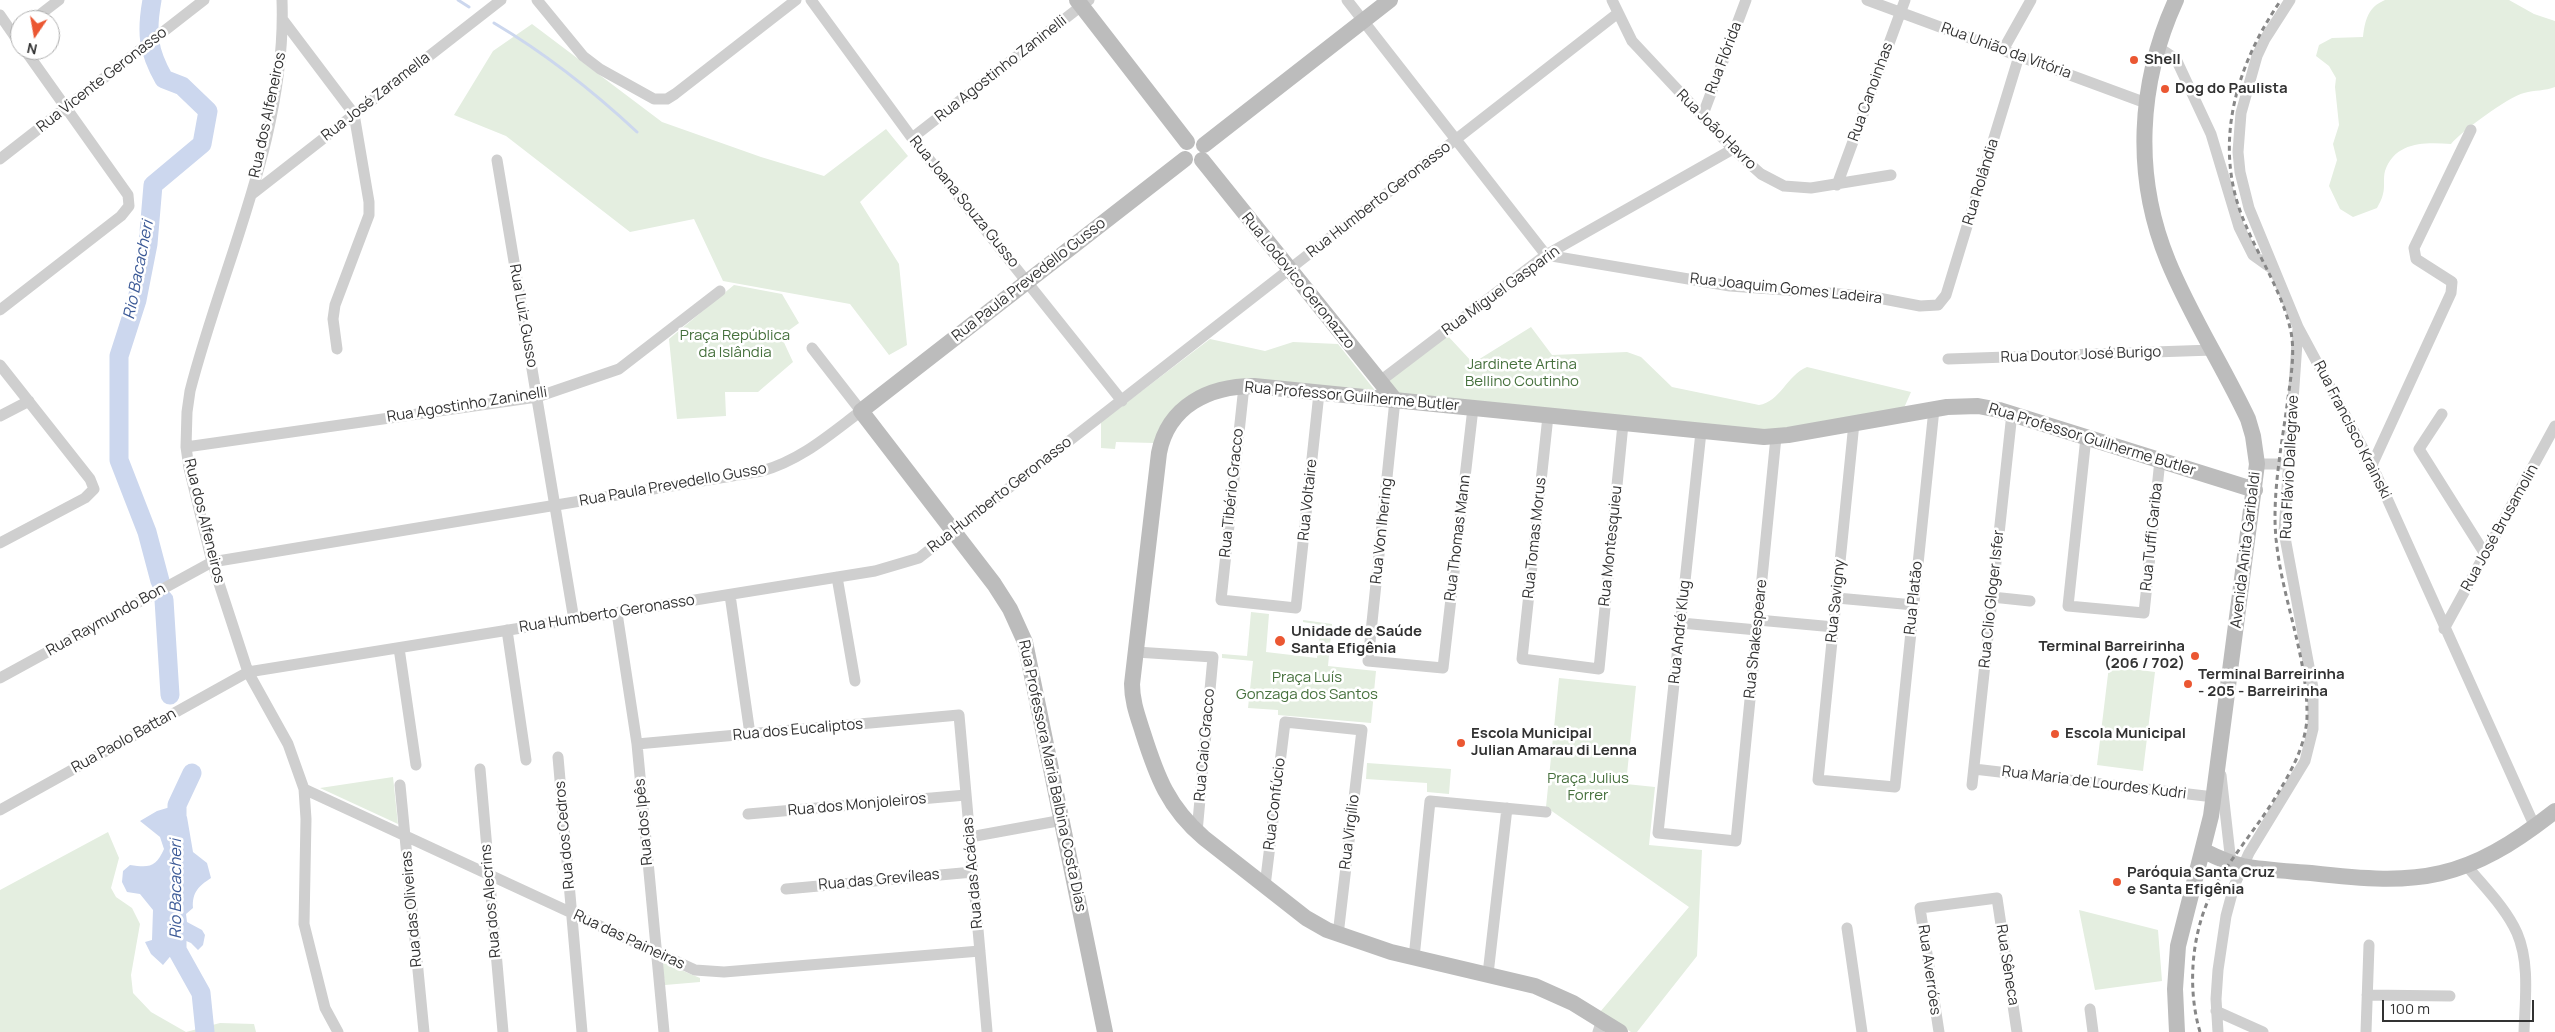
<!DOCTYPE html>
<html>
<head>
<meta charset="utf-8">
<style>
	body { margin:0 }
	#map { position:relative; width:2555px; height:1032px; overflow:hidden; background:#fff; font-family:Manrope,sans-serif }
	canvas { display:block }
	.north { position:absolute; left:10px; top:10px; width:50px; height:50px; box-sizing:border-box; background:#fff; border:1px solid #adadad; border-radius:50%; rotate:192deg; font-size:14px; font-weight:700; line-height:20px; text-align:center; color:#323232 }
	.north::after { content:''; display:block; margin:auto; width:18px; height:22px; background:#eb5732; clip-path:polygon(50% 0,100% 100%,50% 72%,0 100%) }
	.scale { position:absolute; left:2382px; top:1000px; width:152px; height:22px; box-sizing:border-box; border:2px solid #323232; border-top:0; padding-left:6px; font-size:15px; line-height:18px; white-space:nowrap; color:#323232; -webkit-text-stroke:4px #fff; paint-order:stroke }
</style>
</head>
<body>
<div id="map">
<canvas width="2555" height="1032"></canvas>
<div class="north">N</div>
<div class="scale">100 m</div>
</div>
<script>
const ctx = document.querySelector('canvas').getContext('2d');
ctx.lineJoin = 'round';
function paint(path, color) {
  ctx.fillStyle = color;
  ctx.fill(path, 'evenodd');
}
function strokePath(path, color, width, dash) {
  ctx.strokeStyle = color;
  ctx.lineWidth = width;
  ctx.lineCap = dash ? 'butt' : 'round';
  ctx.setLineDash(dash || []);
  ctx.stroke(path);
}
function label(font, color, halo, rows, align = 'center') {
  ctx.font = font + ' Manrope,sans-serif';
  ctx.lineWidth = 5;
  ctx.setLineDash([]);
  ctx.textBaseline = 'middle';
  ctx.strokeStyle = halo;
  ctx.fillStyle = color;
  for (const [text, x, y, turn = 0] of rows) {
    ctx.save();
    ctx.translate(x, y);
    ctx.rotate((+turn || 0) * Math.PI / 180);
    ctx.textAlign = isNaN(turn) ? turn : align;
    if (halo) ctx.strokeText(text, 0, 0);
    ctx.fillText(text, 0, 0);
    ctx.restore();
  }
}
const green = new Path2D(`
	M2385,0H2509L2534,14L2555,21V87C2545,91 2535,90 2524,93C2508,97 2462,131 2451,144C2426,142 2395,141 2385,171C2383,178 2385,187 2383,194C2382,199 2379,204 2377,208L2353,217L2340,209L2329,186L2337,160L2333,144L2339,125L2335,87L2336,78L2329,66L2316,56L2319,45L2332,38L2363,37C2365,20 2368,7 2385,0Z
	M532,24L662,122L761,157L824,176L886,129L908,156L860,202L899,264L907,345L889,355L850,304L723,281L694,219L630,232L506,136L454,115L493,51Z
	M734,285L782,294L799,323L781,336L793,362L758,392H725L726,416L677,419L669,339Z
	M1531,327L1552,355L1627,352L1641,357L1672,387L1759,405C1780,402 1787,375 1807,367L1911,392L1904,408L1772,431L1399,396L1387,382L1447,335L1473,363Z
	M1210,339L1265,351L1293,342L1338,344L1377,393L1228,381L1154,443L1116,442L1115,449L1101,448V422Z
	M1251,612L1269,614L1266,652L1317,658L1321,625L1303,622V620L1332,624L1328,666L1376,671L1371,723L1278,715V710L1248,708L1253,661L1222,658V654L1247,656Z
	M2109,666L2155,672L2143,771L2097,765Z
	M1559,678L1636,686L1626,784L1655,787L1649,845L1702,850L1697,956L1637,1032H1631L1600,1012L1689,907L1546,807Z
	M1367,763L1451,769L1449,794L1427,792V783L1366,779Z
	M393,777L398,824L320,788Z
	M108,832L119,858L111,888L116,897L132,908L140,924L131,975L133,993L151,1012L186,1032L220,1023L254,1024L256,1032H0V890Z
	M2079,910L2158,930L2162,981L2095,990Z
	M662,962L700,978V982L665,985Z`);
const water = new Path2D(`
	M177,805L187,817L193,852L207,863L211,878C199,886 192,892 193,908L186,914L187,922L202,930L205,935L203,945L198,950L191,943L184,940L163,965L151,954L145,942L152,940L153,910L140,894L127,892L122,882L123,871L130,865C150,868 156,867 164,849L160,837L140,821L157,811Z`);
const stream = new Path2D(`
	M458,0L469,7
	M494,23C548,55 592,90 637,132`);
const river = new Path2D(`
	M152,0C146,33 148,51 164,79L182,86L208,111L202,144L153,185L148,244L137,300L119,356V460L147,532L160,581
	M164,600L170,695
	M177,830V805L192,773
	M177,925V950L201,993L205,1032`);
const street = new Path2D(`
	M282,0C287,136 223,262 190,391L187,412L186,447L189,468L212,562L248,672L288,744L304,789L306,819L304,924L325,1008L338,1032
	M537,0L583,56L600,69L654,99H667L675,94L796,0
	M811,0L912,138L1122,401
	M1347,0L1546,255L1730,286L1868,296L1920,306L1938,305L1946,295L2019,56
	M1612,0L1632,41L1733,149L1761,174L1784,186L1811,188L1891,175
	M1867,0L2146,103
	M2290,0L2265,39L2257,56L2241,113L2238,152L2240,172L2249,208L2298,327L2372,465L2535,827
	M0,15L20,44
	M33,20L59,0
	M283,20L354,114L369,202V215L335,305L333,319L337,349
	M2158,47L2176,59L2211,134L2239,227L2253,255L2274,270
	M2003,50L2031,0
	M1702,117L1746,0
	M912,138L1089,0
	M0,159L204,0
	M497,160L574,620
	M1837,185L1905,0
	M251,195L501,0
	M0,310L121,216L129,206L128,195L25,50
	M1948,359L2213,350
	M0,365L90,479L94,489L85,498L0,543
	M1379,382L1546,255L1733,149
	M1244,386L1221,600L1296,608L1319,393
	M1395,400L1368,661L1443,668L1473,408
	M2442,414L2419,449L2485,554
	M0,416L29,401
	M1548,416L1522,659L1599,669L1623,424
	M1854,423L1818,780L1895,787L1934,409
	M1701,432L1658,833L1736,841L1776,437
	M2086,437L2068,606L2144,613L2160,460
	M186,447L537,397L619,369L720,291
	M2257,464H2287
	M2372,465L2451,293L2452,282L2416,259L2414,248L2471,130
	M837,577L855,681
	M730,595L750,734
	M1992,597L2030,601
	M1837,598L1914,605
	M617,613L637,744L664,1032
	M1758,620L1834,627
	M1681,623L1757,630
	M2444,629L2555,426
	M507,630L526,760
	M399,648L416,765
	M1136,652L1213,657L1197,832
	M0,678L212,562L762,471C801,460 829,435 861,411L812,348
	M637,744L959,715L987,1031
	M558,757L582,1032
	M480,769L503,1032
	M1974,769L2214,797
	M2221,775L2231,863
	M400,785L424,1032
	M1972,785L2012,413
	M304,789L695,970L724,972L980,951
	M0,810L248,672L875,571L919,558L1618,13
	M748,814L966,795
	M970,837L1063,820
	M2467,866C2484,887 2506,908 2517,933C2530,963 2525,1001 2524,1032
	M1265,886L1285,722L1362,730L1338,935
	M786,889L973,872
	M1847,928L1862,1032
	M1414,958L1430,801L1546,812
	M1488,974L1507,808
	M2367,995L2450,996
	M2090,1009L2093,1032
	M2216,1011L2263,1032
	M1598,1032L1602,1020
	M1939,1032L1920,908L1997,898L2017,1032
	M2218,1032L2216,999L2218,970L2226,916L2234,886L2249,853L2305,761L2313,729V688L2284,532L2298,328
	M2366,1032L2369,945`);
const secondary = new Path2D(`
	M1077,0L1187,142
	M2176,0C2138,83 2133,176 2168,261C2190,315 2223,366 2248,419L2253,436L2257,464L2211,816L2178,946L2175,989L2177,1032
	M1204,145L1390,0
	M1202,160L1395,400
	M2204,851C2216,857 2229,863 2243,866C2265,870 2288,871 2311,873C2421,886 2466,881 2555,811
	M1105,1032L1025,642L1010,609L994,584L861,411L1185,159
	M1620,1032L1573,1003L1535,986L1391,952L1327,930L1306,918L1204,838C1168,807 1157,777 1143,733C1138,717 1132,702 1132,684L1159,453C1168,406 1209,386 1254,386L1764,437L1788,435L1947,407L1978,406L1999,410L2255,490`);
const rail = new Path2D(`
	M2200,1032C2186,985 2192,925 2217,883C2235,852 2260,824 2278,793C2292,770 2306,744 2307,717C2308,649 2275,585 2275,517C2275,477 2283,437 2288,398C2291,376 2295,354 2291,332C2283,293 2259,258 2244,221C2212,145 2236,65 2281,0`);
const markers = [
	[2134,60,5,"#eb5732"],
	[2165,89,5,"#eb5732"],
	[1280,641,6,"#eb5732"],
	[2195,656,5,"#eb5732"],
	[2188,684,5,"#eb5732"],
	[2055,734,5,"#eb5732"],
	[1461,743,5,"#eb5732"],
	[2117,882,5,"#eb5732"]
];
const streetNames = [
	["Rua União da Vitória",2006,51,20],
	["Rua Flórida",1724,58,-69],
	["Rua Agostinho Zaninelli",1001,69,-38],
	["Rua Vicente Geronasso",102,80,-38],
	["Rua Canoinhas",1871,92,-70],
	["Rua José Zaramella",376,97,-38],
	["Rua dos Alfeneiros",268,115,-78],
	["Rua João Havro",1716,130,45],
	["Rua Rolândia",1981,182,-73],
	["Rua Humberto Geronasso",1379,200,-38],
	["Rua Joana Souza Gusso",964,202,51],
	["Rua Paula Prevedello Gusso",1029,280,-38],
	["Rua Lodovico Geronazzo",1298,281,51],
	["Rua Joaquim Gomes Ladeira",1786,289,6],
	["Rua Miguel Gasparin",1501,291,-36],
	["Rua Luiz Gusso",523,316,80],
	["Rua Doutor José Burigo",2081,355,-2],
	["Rua Professor Guilherme Butler",1352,397,5],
	["Rua Agostinho Zaninelli",467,405,-9],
	["Rua Francisco Krainski",2352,430,63],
	["Rua Professor Guilherme Butler",2092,440,17],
	["Rua Flávio Dallegrave",2290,467,-87],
	["Rua Paula Prevedello Gusso",673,485,-10],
	["Rua Tibério Gracco",1232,493,-84],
	["Rua Humberto Geronasso",1000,495,-38],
	["Rua Voltaire",1308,500,-84],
	["Rua dos Alfeneiros",204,521,76],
	["Rua José Brusamolin",2500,528,-61],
	["Rua Von Ihering",1382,531,-84],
	["Rua Tuffi Gariba",2152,537,-84],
	["Rua Thomas Mann",1458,538,-83],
	["Rua Tomas Morus",1535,538,-84],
	["Rua Montesquieu",1611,546,-84],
	["Avenida Anita Garibaldi",2246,550,-83],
	["Rua Platão",1914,598,-84],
	["Rua Clio Gloger Isfer",1992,599,-84],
	["Rua Savigny",1836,601,-84],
	["Rua Humberto Geronasso",607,614,-9],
	["Rua Raymundo Bon",106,620,-29],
	["Rua André Klug",1680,632,-84],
	["Rua Shakespeare",1756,639,-84],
	["Rua dos Eucaliptos",798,730,-5],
	["Rua Paolo Battan",124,741,-29],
	["Rua Caio Gracco",1205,745,-85],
	["Rua Professora Maria Balbina Costa Dias",1052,776,78],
	["Rua Maria de Lourdes Kudri",2094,783,7],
	["Rua Confúcio",1275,804,-83],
	["Rua dos Monjoleiros",857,805,-5],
	["Rua dos Ipês",644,822,-95],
	["Rua Virgílio",1350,832,-83],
	["Rua dos Cedros",565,835,-95],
	["Rua das Acácias",973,873,-95],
	["Rua das Grevíleas",879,880,-5],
	["Rua dos Alecrins",491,901,-95],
	["Rua das Oliveiras",412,909,-95],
	["Rua das Paineiras",629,940,25],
	["Rua Sêneca",2007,965,81],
	["Rua Averróes",1929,970,82]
];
const poiNames = [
	["Shell",2144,60],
	["Dog do Paulista",2175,89],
	["Unidade de Saúde",1291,632],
	["Santa Efigênia",1291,649],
	["Terminal Barreirinha",2185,647,"right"],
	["(206 / 702)",2185,664,"right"],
	["Terminal Barreirinha",2198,675],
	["- 205 - Barreirinha",2198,692],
	["Escola Municipal",1471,734],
	["Julian Amarau di Lenna",1471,751],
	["Escola Municipal",2065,734],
	["Paróquia Santa Cruz",2127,873],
	["e Santa Efigênia",2127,890]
];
const parkNames = [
	["Praça República",735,336],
	["da Islândia",735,353],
	["Jardinete Artina",1522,365],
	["Bellino Coutinho",1522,382],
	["Praça Luís",1307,678],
	["Gonzaga dos Santos",1307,695],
	["Praça Julius",1588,779],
	["Forrer",1588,796]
];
const waterNames = [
	["Rio Bacacheri",139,270,-79],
	["Rio Bacacheri",177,889,-90]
];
paint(green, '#e4eee0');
paint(water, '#ccd7ee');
strokePath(stream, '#ccd7ee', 3);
strokePath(river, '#ccd7ee', 19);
strokePath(street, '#cfcfcf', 11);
strokePath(secondary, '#bcbcbc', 16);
strokePath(rail, '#878787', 3, [5, 4]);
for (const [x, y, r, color] of markers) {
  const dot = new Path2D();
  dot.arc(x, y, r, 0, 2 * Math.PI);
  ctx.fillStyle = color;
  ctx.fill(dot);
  strokePath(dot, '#fff', 2);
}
label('15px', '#323232', '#fff', streetNames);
label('bold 15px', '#323232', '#fff', poiNames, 'left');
label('15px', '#46703d', '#fff', parkNames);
label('italic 16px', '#3c5a97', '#fff', waterNames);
</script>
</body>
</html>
